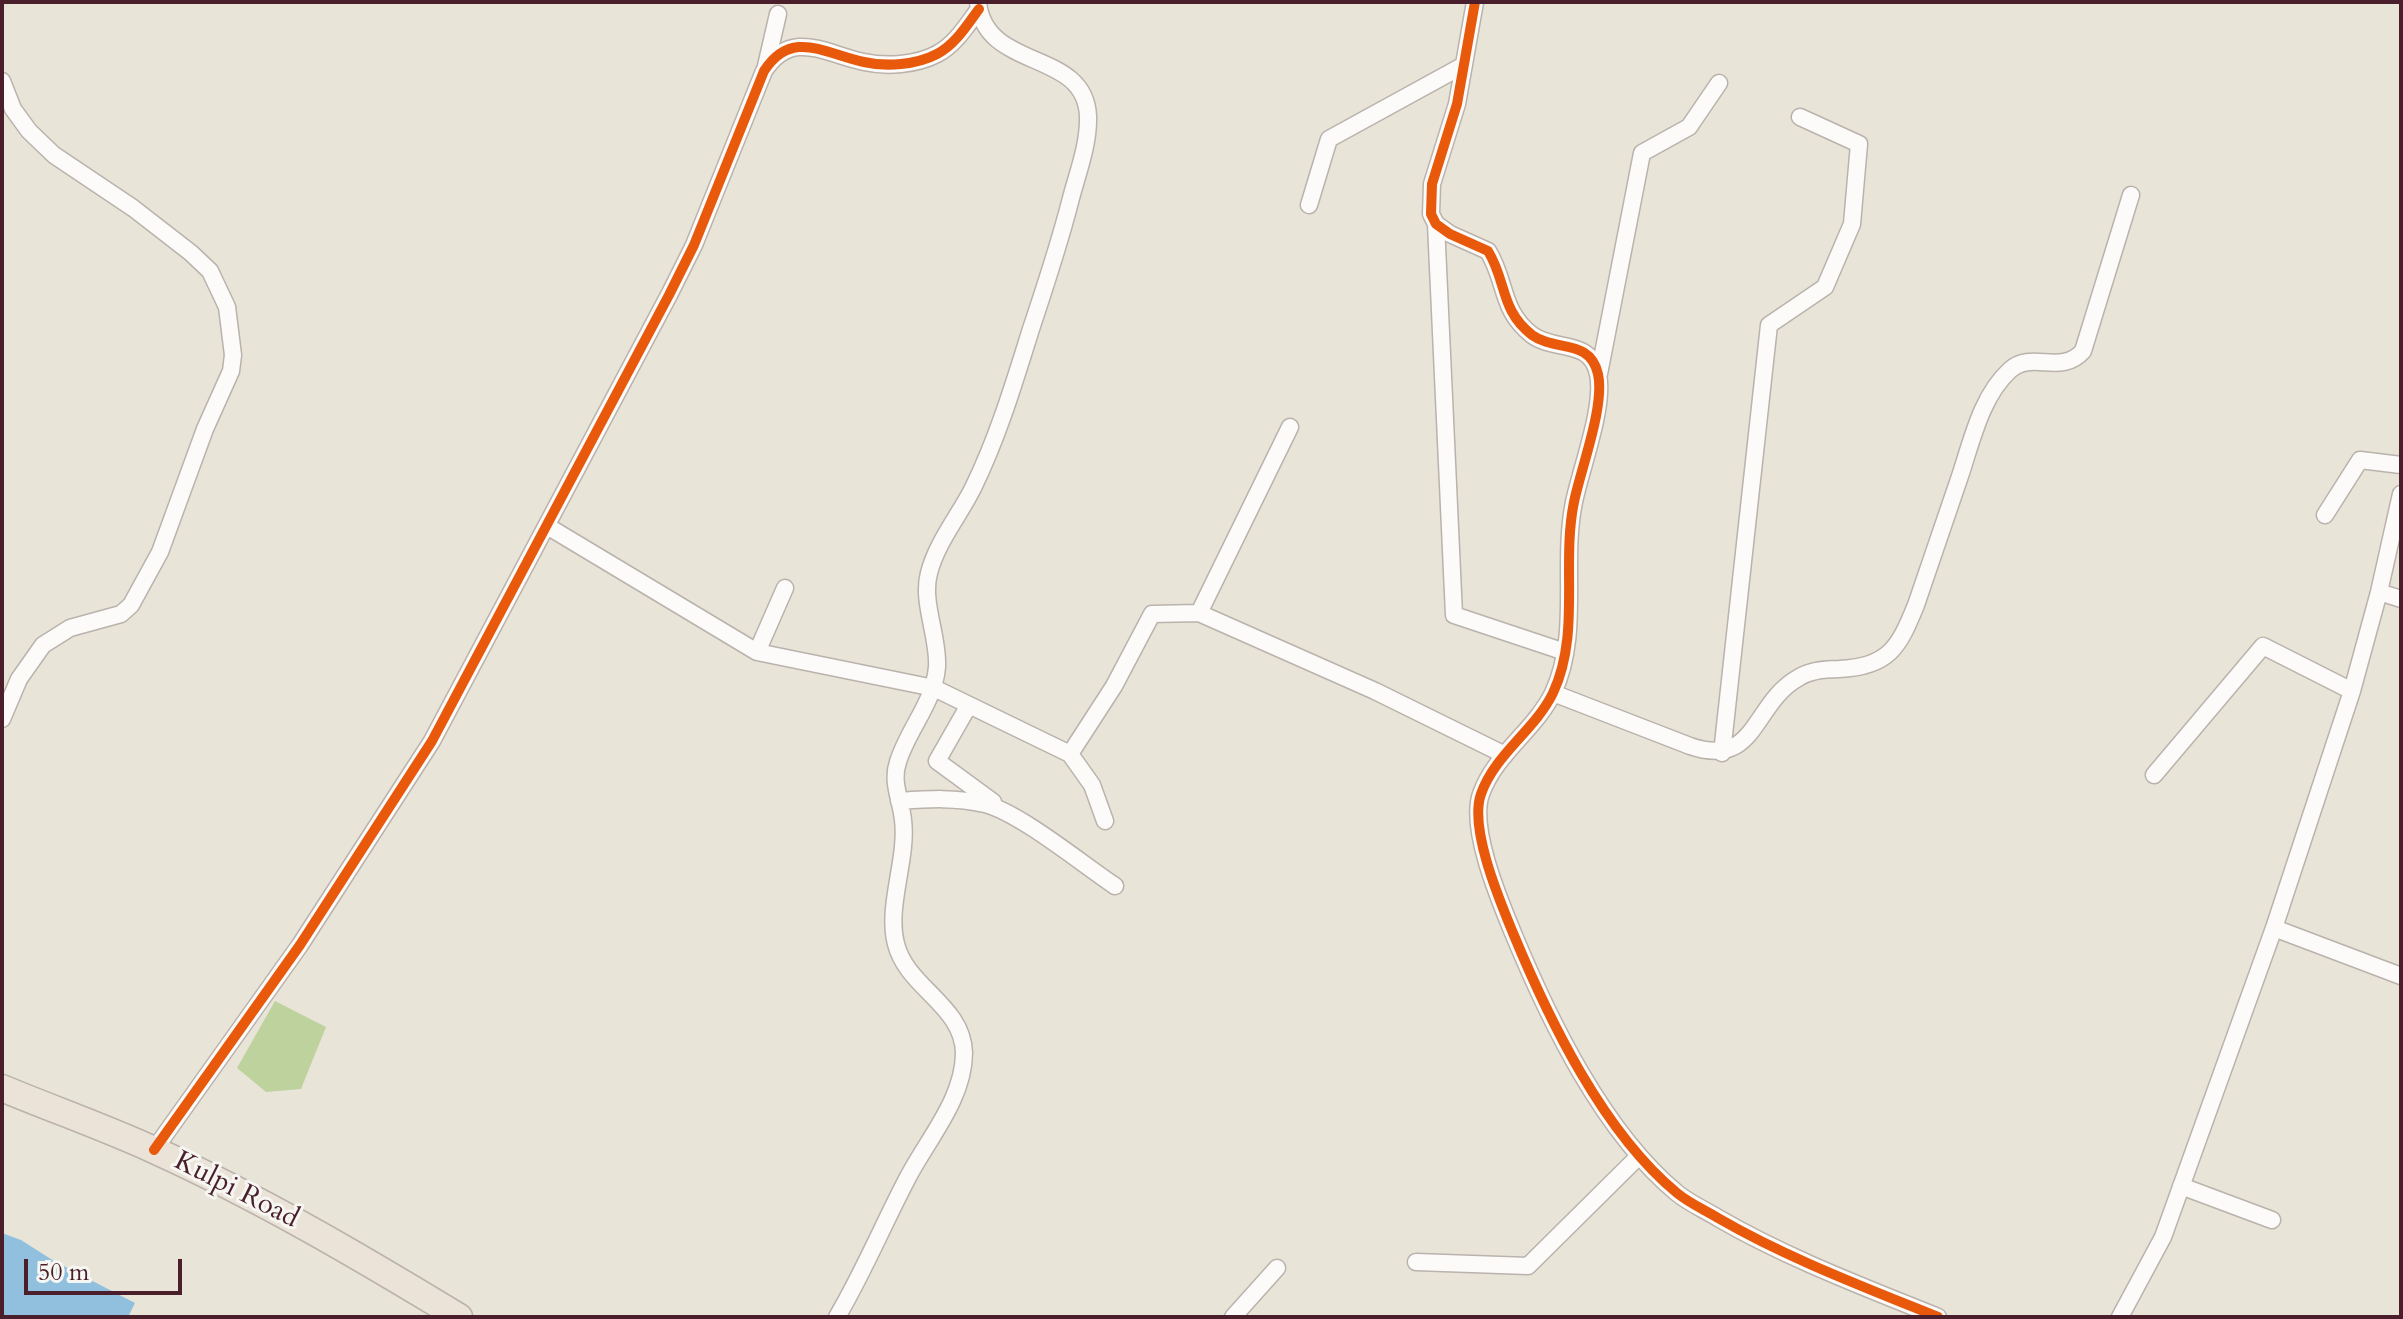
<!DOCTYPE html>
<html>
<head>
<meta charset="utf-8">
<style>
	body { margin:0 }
	#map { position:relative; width:2403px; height:1319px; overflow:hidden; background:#e9e4d8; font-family:Cardo,serif }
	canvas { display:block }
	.frame { position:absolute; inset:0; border:4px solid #4a1f2b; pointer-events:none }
	.scale { position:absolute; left:24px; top:1259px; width:158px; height:36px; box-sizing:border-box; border:4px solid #4a1f2b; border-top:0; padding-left:10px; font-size:24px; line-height:28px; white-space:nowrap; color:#4a1f2b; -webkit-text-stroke:6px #f6f6f2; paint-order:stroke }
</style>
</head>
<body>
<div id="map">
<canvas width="2403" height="1319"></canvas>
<div class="frame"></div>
<div class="scale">50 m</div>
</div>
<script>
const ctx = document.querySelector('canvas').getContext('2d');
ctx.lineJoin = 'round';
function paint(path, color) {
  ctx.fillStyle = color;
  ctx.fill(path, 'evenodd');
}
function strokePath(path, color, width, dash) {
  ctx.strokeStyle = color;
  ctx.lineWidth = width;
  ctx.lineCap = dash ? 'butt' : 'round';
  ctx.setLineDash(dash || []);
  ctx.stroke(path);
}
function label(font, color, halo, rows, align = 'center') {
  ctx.font = font + ' Cardo,serif';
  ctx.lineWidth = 6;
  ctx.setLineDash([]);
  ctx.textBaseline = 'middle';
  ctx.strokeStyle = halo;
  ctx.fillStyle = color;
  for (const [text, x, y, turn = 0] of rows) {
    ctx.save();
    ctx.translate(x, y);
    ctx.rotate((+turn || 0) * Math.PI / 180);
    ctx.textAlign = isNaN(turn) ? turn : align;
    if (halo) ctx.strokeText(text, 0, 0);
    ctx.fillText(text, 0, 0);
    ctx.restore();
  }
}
const green = new Path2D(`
	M275,1001L326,1027L301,1089L266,1092L237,1068Z`);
const water = new Path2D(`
	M2,1233L21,1240L54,1261L135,1303L128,1317H2Z`);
const minor = new Path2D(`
	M1475,2L1457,104L1432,184L1431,214L1436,224L1450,234L1488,251C1507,282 1500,310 1532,335C1555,352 1590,338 1598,374C1605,406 1581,468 1574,502C1561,565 1581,633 1553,693C1535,730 1495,754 1481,794C1469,828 1499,899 1513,933C1549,1020 1603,1132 1677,1193C1689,1203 1705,1210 1718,1218C1787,1258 1864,1287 1938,1317
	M766,66L778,14
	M2,81L13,109L29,131L54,155L133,208L191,253L210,271L227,307L233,355L231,371L205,429L160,552L131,605L121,614L70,628L43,645L19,679L2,719
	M1309,205L1329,139L1464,65
	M1436,224L1454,615L1565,652
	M1599,374L1642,153L1689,127L1719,83
	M2325,515L2360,460L2401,465
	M547,526L757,652L934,688L1070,754L1114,686L1152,614L1199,613L1375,691L1505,755
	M2379,592L2401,599
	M1199,613L1290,427
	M757,652L785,588
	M1553,693L1690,746C1757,769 1752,704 1798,678C1810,670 1825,669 1839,669C1889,667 1899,647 1916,605C1930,564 1944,523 1958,482C1971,445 1980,397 2010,370C2032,350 2061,376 2083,351L2131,195
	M969,705L937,761L993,802
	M1722,753L1769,325L1825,287L1852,224L1859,144L1800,117
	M1070,754L1092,785L1105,821
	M2154,775L2263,646L2352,691
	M899,801C928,799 956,797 985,804C1020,813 1082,864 1115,886
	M2274,928L2401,976
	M154,1150L300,945L432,741L669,295L694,245L764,71C792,28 825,54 864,62C886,67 916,65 937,54C955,45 967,25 979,9
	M2181,1186L2272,1220
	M1416,1262L1528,1266L1638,1157
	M837,1317C863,1273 883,1225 907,1179C927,1140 964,1099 964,1053C963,1005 907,988 896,944C886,906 908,859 903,820C901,800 891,782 898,762C908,729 934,703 937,667C939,637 921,602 929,573C937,542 959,516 973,488C998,437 1014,383 1031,329C1045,287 1059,245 1070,202C1077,174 1089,145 1088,116C1085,48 985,72 978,2
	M1233,1317L1277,1268
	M2120,1317L2163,1237L2274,928L2352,691L2379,592L2401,494`);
const primary = new Path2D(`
	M2,1088C52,1109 104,1127 154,1150C260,1198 360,1257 459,1317`);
const cycleway = new Path2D(`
	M1475,2L1457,104L1432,184L1431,214L1436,224L1450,234L1488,251C1507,282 1500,310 1532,335C1555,352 1590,338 1598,374C1605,406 1581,468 1574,502C1561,565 1581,633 1553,693C1535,730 1495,754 1481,794C1469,828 1499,899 1513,933C1549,1020 1603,1132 1677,1193C1689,1203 1705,1210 1718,1218C1787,1258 1864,1287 1938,1317
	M154,1150L300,945L432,741L669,295L694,245L764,71C792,28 825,54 864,62C886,67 916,65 937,54C955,45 967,25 979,9`);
const streetNames = [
	["Kulpi Road",236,1191,27]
];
paint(green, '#bed29e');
paint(water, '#90c0de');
strokePath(minor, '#bab2ac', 19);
strokePath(primary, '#bab2ac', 29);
strokePath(minor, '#fcfbf9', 16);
strokePath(primary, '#ebe3d8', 26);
strokePath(cycleway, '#e8590c', 10);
label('28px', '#4a1f2b', '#f6f6f2', streetNames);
</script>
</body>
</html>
